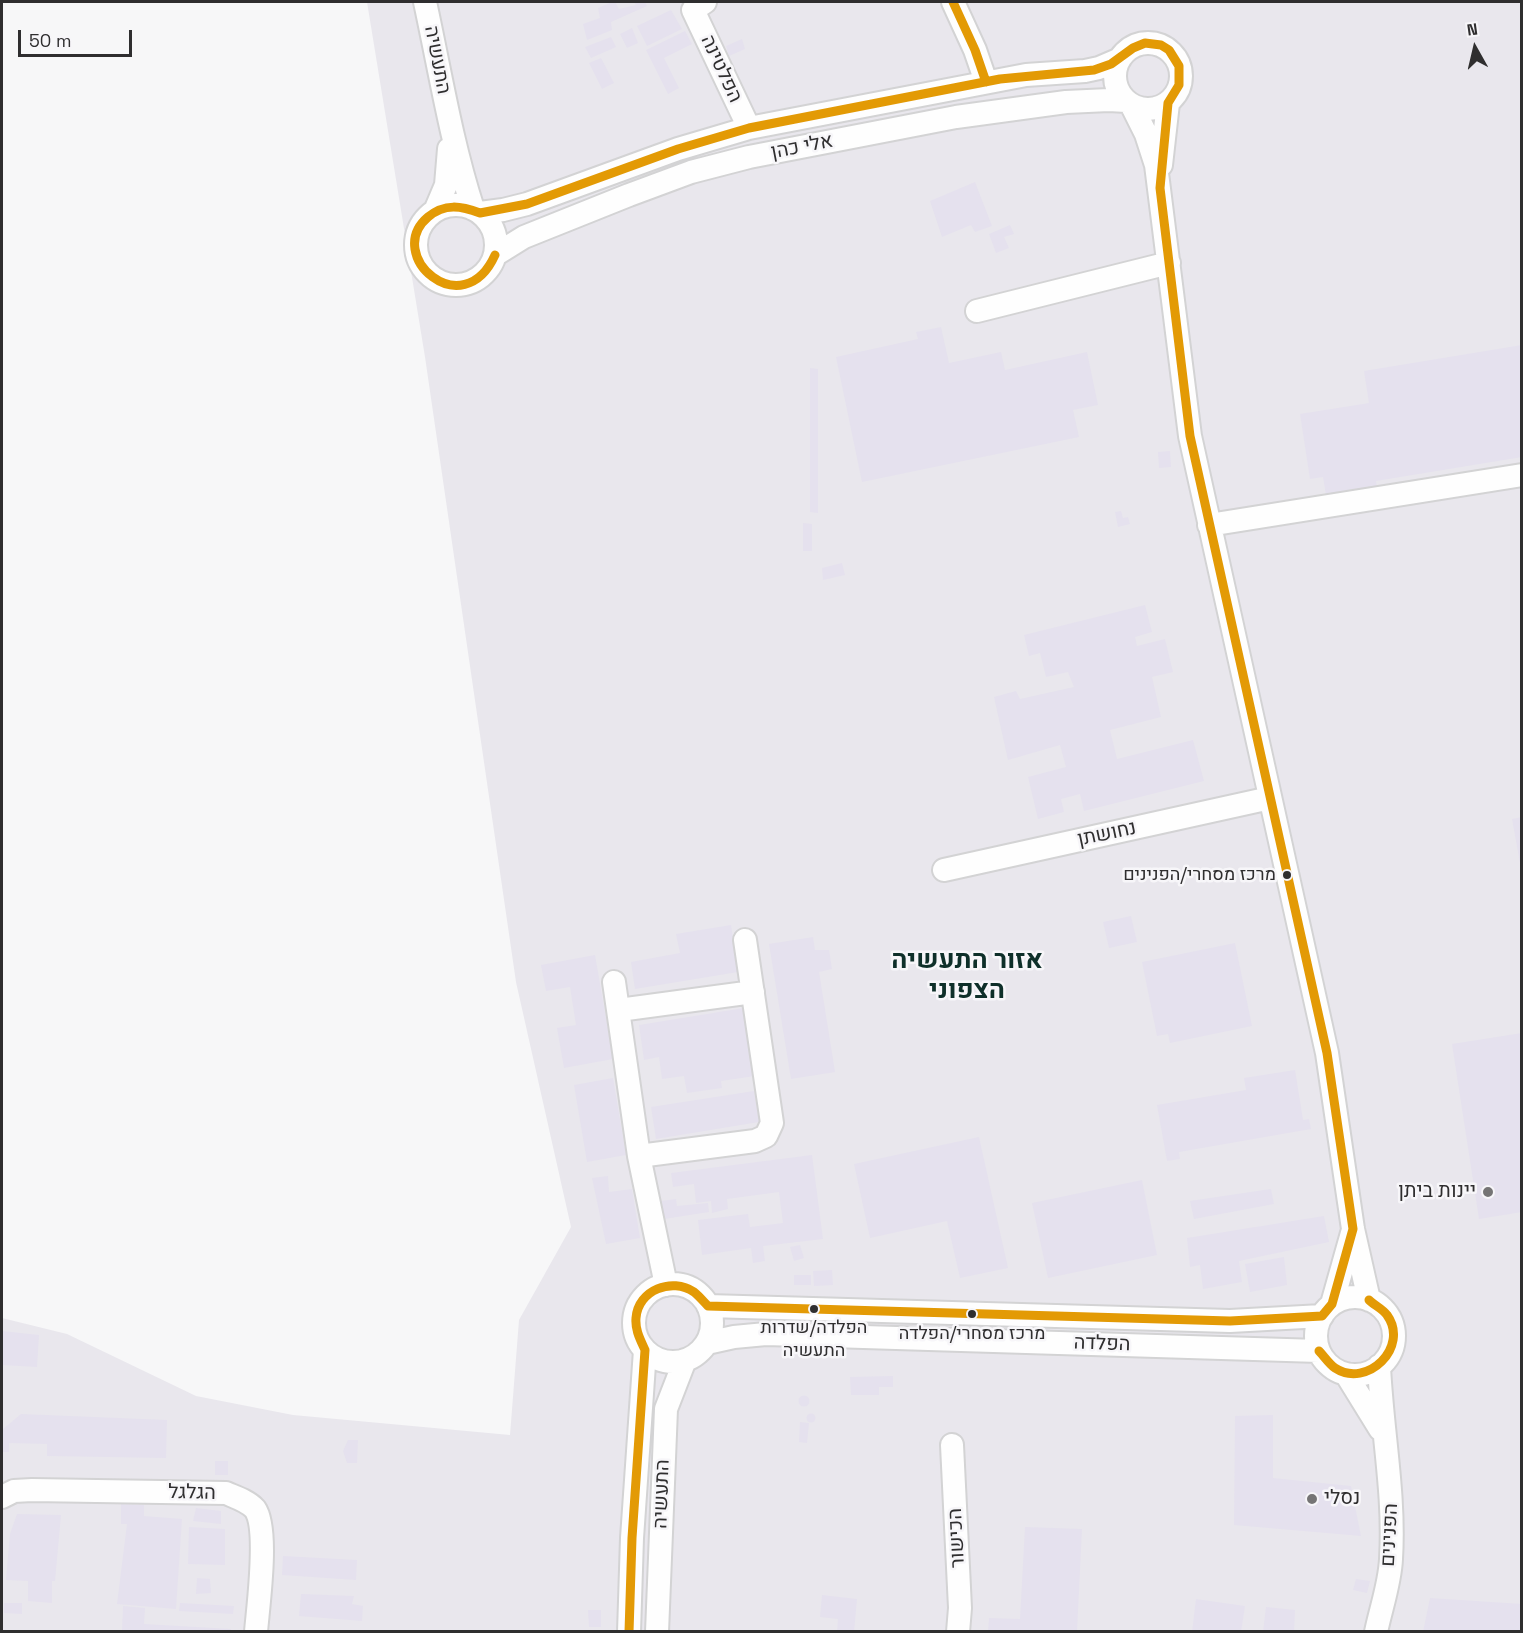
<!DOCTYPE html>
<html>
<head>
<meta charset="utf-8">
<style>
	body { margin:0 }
	#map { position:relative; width:1523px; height:1633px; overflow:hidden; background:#f7f7f8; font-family:"Space Grotesk",sans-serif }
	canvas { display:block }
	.frame { position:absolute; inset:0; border:3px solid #2f2e2f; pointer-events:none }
	.north { position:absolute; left:1445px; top:18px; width:60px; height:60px; -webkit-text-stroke:4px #f7f6f9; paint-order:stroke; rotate:352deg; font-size:16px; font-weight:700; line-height:24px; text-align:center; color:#2f2e2f }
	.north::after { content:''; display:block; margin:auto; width:21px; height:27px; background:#2f2e2f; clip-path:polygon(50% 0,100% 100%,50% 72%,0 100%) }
	.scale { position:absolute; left:18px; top:30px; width:114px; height:27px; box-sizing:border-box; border:3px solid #2f2e2f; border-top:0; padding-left:8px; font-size:18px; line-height:21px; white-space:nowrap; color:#2f2e2f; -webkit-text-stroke:4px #f7f6f9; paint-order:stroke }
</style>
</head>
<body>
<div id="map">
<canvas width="1523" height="1633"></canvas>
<div class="frame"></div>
<div class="north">N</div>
<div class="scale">50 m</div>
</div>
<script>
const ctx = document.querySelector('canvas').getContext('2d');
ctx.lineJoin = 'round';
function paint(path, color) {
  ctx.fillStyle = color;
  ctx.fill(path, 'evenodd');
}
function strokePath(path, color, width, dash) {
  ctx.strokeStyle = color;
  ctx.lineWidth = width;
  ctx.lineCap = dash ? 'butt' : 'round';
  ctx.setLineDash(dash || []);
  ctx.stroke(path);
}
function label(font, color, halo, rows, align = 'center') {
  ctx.font = font + ' "Space Grotesk",Heebo,sans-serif';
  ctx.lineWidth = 5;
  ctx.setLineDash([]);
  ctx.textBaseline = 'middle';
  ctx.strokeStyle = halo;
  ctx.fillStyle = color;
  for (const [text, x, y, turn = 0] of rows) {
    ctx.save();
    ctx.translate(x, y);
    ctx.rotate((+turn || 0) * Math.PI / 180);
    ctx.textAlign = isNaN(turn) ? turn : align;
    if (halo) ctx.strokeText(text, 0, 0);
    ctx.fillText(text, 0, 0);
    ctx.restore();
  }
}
const built = new Path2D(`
	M367,2H1521V1631L2,1632V1318L67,1334L196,1396L293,1415L510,1435L519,1320L571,1227L516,982L425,357Z`);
const building = new Path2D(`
	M612,2H615L619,9L636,5L634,2H645L647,6L611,22L612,30L587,40L583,24L600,18L598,8Z
	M671,10L682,29L647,46L637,26Z
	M632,28L638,43L627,48L620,34Z
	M685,31L692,44L664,58L679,88L668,94L646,50Z
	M611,37L616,47L591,58L585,47Z
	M742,39L745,49L729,56L726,46Z
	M601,58L614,83L602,89L589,63Z
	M975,182L992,226L975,232L971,225L942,237L930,201Z
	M1010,225L1014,234L1004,237L1009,248L996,253L989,234Z
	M941,327L949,363L1001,352L1005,370L1087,352L1098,405L1073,410L1079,437L862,482L836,357L918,339L916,332Z
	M1522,345V457L1376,481L1377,487L1326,495L1323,477L1310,479L1300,414L1369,403L1364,371Z
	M810,368L818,369V513L810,512Z
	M1170,451L1171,467L1159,468L1158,452Z
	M1121,511L1123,518L1128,517L1130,524L1118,527L1115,512Z
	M803,523L812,524V551H803Z
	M842,563L845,575L823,580L822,568Z
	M1145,605L1152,632L1135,637L1137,646L1165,639L1173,672L1152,677L1161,717L1110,730L1117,759L1193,740L1204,781L1084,811L1080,794L1061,799L1064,812L1038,819L1028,777L1066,767L1060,745L1008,760L994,697L1016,691L1020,699L1074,687L1068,672L1046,677L1040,653L1029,656L1024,635Z
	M1522,817V863H1520L1512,819Z
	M1131,916L1137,942L1109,948L1103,922Z
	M731,925L738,972L635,989L631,962L680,953L676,934Z
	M813,937L815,950H829L832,969L819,972L835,1072L791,1079L769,944Z
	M1235,943L1252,1026L1170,1043L1168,1034L1157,1036L1142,962Z
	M595,955L613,1059L564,1068L557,1028L576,1025L570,987L546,991L541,965Z
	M744,1008L755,1076L721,1081L722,1088L687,1093L684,1076L662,1079L659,1057L644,1060L639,1025Z
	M1522,1033V1212L1479,1219L1452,1044Z
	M1295,1070L1303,1120L1309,1119L1311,1129L1179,1152L1180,1159L1167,1161L1157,1105L1246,1090L1244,1078Z
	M613,1078L626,1155L587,1162L574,1085Z
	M754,1091L759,1122L656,1139L651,1107Z
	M979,1137L1008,1268L960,1278L947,1221L870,1238L854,1164Z
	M812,1155L823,1239L763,1246L765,1261L753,1263L751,1248L702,1255L698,1220L748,1214L750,1227L783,1223L779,1192L727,1199L728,1209L712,1213L711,1201L696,1203L694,1184L673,1187L671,1173Z
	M608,1176L609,1192L632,1189L640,1238L606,1244L592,1178Z
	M1142,1180L1157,1255L1048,1278L1032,1203Z
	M1271,1189L1274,1204L1194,1219L1190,1201Z
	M676,1199L677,1206L708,1203L709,1212L664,1219L661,1201Z
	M1324,1216L1329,1242L1239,1261L1242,1282L1203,1289L1200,1265L1190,1267L1187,1238Z
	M800,1245L804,1258L794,1261L790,1247Z
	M1284,1257L1287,1285L1250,1292L1245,1264Z
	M832,1270L833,1285L814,1286L813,1271Z
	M794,1275H811V1285H794Z
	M2,1331L39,1335L37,1367L2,1365Z
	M893,1376V1387H879V1395H851L850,1377Z
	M798.5 1401a5.5 5.5 0 1 1 11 0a5.5 5.5 0 1 1-11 0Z
	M806.5 1418a4.5 4.5 0 1 1 9 0a4.5 4.5 0 1 1-9 0Z
	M21,1414L167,1420L166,1458L47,1456V1444L9,1443V1452H2V1430Z
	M1273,1415V1478L1351,1486L1361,1536L1234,1525L1235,1416Z
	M800,1422L809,1423L807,1443L799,1442Z
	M348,1440H358L357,1463H347L343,1451Z
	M215,1461H228V1475H215Z
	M121,1504L144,1505V1516L182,1519L176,1609L117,1604L127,1524H121Z
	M196,1508L221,1511V1524L193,1521Z
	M17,1514L61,1515L55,1581H52V1603L28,1601V1581L6,1580L10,1534Z
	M189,1527L225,1529V1565L188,1564Z
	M1025,1527L1082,1529L1077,1632H988L989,1618L1020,1619Z
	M283,1556L357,1560L356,1580L282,1575Z
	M197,1578L210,1579L211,1593L196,1594Z
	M1356,1579L1370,1581L1367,1593L1353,1590Z
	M301,1594L354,1596L352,1604L363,1606L362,1621L299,1616Z
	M822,1595L857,1599L854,1632H837L838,1619L820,1617Z
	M1430,1598L1522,1604V1632H1423Z
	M1196,1599L1245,1606L1241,1632H1192Z
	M4,1603H22V1614L4,1613Z
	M180,1603L234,1606L233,1614L179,1611Z
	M123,1606L145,1608L144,1624L231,1629L230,1632H122Z
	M1266,1607L1295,1610L1294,1632H1263Z
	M588,1610H601V1627H589Z`);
const minor = new Path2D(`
	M425,2C440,71 451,141 473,209
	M705,2L693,10L749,128
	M953,2L975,50L986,82
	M1115 76a33 33 0 1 1 66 0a33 33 0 1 1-66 0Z
	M1132,106L1146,134L1156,165L1190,436L1327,1053L1353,1229L1369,1300
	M1161,165L1168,103
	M416 245a40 40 0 1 1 80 0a40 40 0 1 1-80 0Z
	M435,211L446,185L449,149
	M480,213L503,210L527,204L678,149L749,128L1026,75L1085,71L1099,68L1120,59
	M495,255L524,237L629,195L691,172L749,157L956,117L1066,102L1109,100L1126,101
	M977,311L1169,263
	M1209,525L1522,475
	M944,870L1270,798
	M614,982L639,1156L666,1285
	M619,1010L753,992
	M639,1156L755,1141L766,1136L772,1123L745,940
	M634 1323a39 39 0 1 1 78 0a39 39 0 1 1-78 0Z
	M1316 1336a39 39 0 1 1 78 0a39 39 0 1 1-78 0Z
	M1332,1304L1352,1233
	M708,1306L1230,1321L1322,1316
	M707,1343L734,1337L766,1334L1319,1351
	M1346,1374L1380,1429
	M952,1445L960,1608L958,1632
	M2,1497L14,1491L32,1490L226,1493C235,1497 248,1501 255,1509C269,1529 258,1606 256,1632
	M629,1632L632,1538L645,1350
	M657,1632L666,1409L685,1360
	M1376,1632C1381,1608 1390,1583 1391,1559C1395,1494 1382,1431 1379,1366`);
const bus1 = new Path2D(`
	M953,2L975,50L986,82
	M1168,103L1160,188L1190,436L1327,1053L1353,1229L1332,1304L1322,1316
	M480,213L527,204L678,149L749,128L1000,79L1094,70L1111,64L1133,48L1145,43L1161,45L1169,50L1179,66V85L1168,103
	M480,213C461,206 445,203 428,217C383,255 463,326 495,255
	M708,1306L1230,1321L1322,1316
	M645,1350C640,1339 635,1330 636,1318C638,1290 672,1277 694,1292C699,1296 704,1302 708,1306
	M1319,1351C1324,1356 1329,1364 1335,1368C1367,1389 1410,1347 1387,1315C1383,1309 1374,1305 1369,1300
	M629,1632L632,1538L645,1350`);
const markers = [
	[1287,875,5,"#2f2e2f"],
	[1488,1192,6,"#757475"],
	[814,1309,5,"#2f2e2f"],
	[972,1314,5,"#2f2e2f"],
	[1312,1499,6,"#757475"]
];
const busNames = [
	["מרכז מסחרי/הפנינים",1276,875,"right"],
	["הפלדה/שדרות",814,1328],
	["התעשיה",814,1351],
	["מרכז מסחרי/הפלדה",972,1334]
];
const streetNames = [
	["התעשיה",437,60,79],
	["הפלטינה",721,69,65],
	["אלי כהן",802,147,-11],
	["נחושתן",1107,834,-12],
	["הפלדה",1102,1344,2],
	["הגלגל",192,1493,1],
	["התעשיה",662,1494,-88],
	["הפנינים",1390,1535,-87],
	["הכישור",957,1538,-93]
];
const poiNames = [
	["יינות ביתן",1476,1192],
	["נסלי",1324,1499,"left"]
];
const districtNames = [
	["אזור התעשיה",967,961],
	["הצפוני",967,991]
];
paint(built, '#e9e7ed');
paint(building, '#e5e1ee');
strokePath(minor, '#d3d3d4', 26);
strokePath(minor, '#fefefe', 22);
strokePath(bus1, '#e39a05', 9);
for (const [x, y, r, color] of markers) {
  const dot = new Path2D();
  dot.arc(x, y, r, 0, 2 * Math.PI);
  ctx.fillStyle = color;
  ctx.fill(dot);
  strokePath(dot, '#f7f6f9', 2);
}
label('18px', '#2f2e2f', '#f7f6f9', busNames);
label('20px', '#2f2e2f', '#f7f6f9', streetNames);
label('20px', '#2f2e2f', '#f7f6f9', poiNames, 'right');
label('bold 26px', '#0f302a', '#f7f6f9', districtNames);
</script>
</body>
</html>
